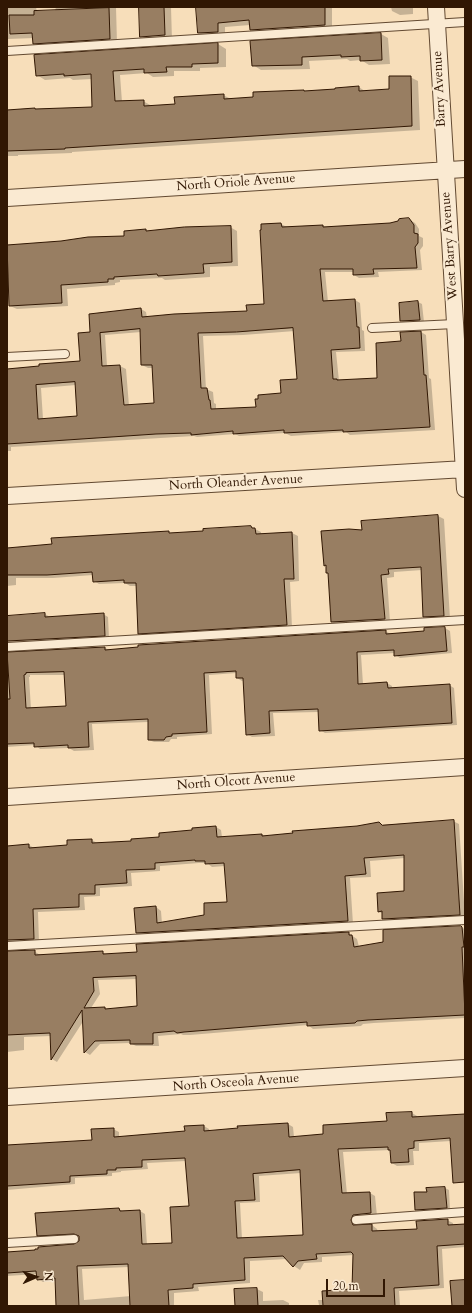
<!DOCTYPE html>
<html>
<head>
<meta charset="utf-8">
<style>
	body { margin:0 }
	#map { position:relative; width:472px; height:1313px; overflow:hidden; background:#f7deba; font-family:Cardo,serif }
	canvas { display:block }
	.frame { position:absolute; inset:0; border:8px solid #311703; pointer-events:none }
	.north { position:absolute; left:16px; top:1257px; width:40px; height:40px; -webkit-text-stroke:3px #faead2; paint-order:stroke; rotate:88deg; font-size:11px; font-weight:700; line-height:16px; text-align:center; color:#311703 }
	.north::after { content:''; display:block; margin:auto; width:14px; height:18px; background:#311703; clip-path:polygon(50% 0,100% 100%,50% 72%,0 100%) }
	.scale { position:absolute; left:326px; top:1279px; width:59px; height:18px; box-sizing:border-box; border:2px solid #311703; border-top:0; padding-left:5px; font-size:12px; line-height:14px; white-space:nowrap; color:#311703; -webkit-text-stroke:3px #faead2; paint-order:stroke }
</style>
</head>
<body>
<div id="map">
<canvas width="472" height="1313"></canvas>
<div class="frame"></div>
<div class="north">N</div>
<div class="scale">20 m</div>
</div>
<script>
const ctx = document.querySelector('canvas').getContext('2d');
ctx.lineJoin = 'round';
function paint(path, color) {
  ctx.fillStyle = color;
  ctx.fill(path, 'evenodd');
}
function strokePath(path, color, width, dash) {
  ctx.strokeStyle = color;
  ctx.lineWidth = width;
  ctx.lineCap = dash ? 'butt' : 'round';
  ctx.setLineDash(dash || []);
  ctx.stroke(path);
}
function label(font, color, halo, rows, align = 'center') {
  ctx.font = font + ' Cardo,serif';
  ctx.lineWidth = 4;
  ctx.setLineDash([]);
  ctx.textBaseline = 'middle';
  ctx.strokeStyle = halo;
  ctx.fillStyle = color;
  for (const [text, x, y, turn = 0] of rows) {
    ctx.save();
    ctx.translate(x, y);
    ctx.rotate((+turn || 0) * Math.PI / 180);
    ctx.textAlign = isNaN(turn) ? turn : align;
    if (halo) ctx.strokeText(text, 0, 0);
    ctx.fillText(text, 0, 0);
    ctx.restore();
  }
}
const shadow = new Path2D(`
	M7,7H36L37,12L55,11L56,7H116L117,43L42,48L34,43V38L8,39L7,40Z
	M140,7H171L172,40L149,41L141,36Z
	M197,7H332V29L258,34L251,30L250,25L225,27V36L207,37L199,33Z
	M391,7H413V14L400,15L392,11Z
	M381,34L388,38L390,64L369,65L361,60L350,61L347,59L309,61L310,69L261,70L253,65Z
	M218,44L226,49V67L200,68V71H174V76L153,77L147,73L120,75L122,102L143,101L152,106L176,104L223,95L231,99L254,98V93L304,91L307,92L359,87L366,92L390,90L410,77L418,81L420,130L72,152V153L18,155V156H7V111L35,109L38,110L93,108L92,79L73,80L70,78L45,80L37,75Z
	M409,219L415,223L419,229V236L423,238V246L420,250L422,270L378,272L379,277L359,278L354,275V272H325L328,302L355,300L360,303L362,330L364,331L365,351L336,352L339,381L379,379L402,342L421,332L426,335L429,378L431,379L435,430L350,435L346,432L291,436L285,433L239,436L235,434L197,437L194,436L11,447V451H7V370L81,362L91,333L141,309L146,312L147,318L248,312L265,305L281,224L287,227L323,226L326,227L390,224ZM295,331L298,380L282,394L257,408L216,410V404L214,403L213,392L206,389L203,336L243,335ZM141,332L142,365L148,368H153L155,404L129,406L126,369L120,366H107L105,335ZM76,385L78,416L43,419L41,388Z
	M230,227L237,231L238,266L210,267V277L165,280L162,278L120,280V282L115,283V285L67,289L68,306L17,309L10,306L9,289H7V246L125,237L145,230L148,232Z
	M418,302L422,304L424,322L405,323L401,321L400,304Z
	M438,516L444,519L450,619L430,620L424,616L422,570L394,572V577L387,578L390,622L338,625L332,622L329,573L327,566L325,565L363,531Z
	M251,527L261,532V534L292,533L298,536L299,581L290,582L292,628L144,636L139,633L137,586H130L125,583L99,584L94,581L93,575L53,578H16V585L7,586V549L168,532L171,534Z
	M45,614L50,617L103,614L108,617L109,638L7,648V617Z
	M445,628L450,631L452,653L400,658L395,655V653L361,655L363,684L387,683L392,686V689L449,685L454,688L457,725L325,733L320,730L319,712L273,713L275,736L252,737L247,734L244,680L242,681L237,678V673L209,675L212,734L177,737V739H171L169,742H154L149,740V722L92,724L94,750L74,751L69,748L40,749L35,745L7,747V652L8,653L105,648L110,650L385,631L391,634L425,632ZM30,675H65L67,707L31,709L29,677H30Z
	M453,821L459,824L465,917L389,922L383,919V914L378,911L405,892V858L370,861L371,877L350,878L353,924L142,936L136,933L156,907L161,911L162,924L205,916L228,903L225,866L212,867L207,863H199L160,866V871L131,873L132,886L100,888V896L84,897L85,910L38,912L39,942L7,950V851L29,845L34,848L68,846L92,840L97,843L132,842L160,838L216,827L221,830L222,837L262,835L265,836L357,827L379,823L383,826Z
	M460,927L465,929V1018L374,1023L363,1024L361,1026L313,1029L308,1025L190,1035H183L181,1034L158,1036L159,1046H136L130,1043L100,1044L90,1055L85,1052L84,1020L57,1062L52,1059L51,1036L24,1037V1050L7,1052V951L8,952L34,951L40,955L102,952L108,955L348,933L357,939L359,947ZM137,979L138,1007L108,1010L105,1008H91L100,994L98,980Z
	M412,1113L417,1116V1118L465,1115V1167L451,1141L419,1143V1151H413L414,1165L397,1166L392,1163L391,1150L343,1152L347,1194L370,1193L375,1196L377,1216L356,1224L357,1226L372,1225L377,1229L378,1232L418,1230L447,1220L453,1223V1226L465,1225V1247L442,1249L444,1288L399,1291L400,1306H311L319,1305L318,1300H324L353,1290L354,1255L322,1257V1262L304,1263L300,1270L294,1266L287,1259L250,1261V1283L198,1287L199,1291L174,1293V1306H57L56,1281L43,1282L38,1279L37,1274L7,1276V1253L36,1251L75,1245L80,1242V1236L43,1238L38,1235L119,1209L124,1212L140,1211L145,1214L147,1245L173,1244L190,1207L186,1161L147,1163L148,1169L121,1171V1172L112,1173V1176L75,1178V1184L7,1190V1146L93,1141L113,1129L119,1132V1137L186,1132L204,1126L209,1129L210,1132L288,1124L293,1127L294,1137L324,1134L388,1122ZM301,1173L305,1236L242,1239L240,1203L260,1202L259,1176ZM129,1267L131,1296L84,1300L82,1269Z
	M445,1188L449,1190L450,1210L420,1212L416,1210L428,1193V1189Z
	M257,1289L263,1292V1301L283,1300L289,1303V1306H236Z`);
const building = new Path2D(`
	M139,7H164L165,35L140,37Z
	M196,7H325V25L250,30L249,20L218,23V32L198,33Z
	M109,8L110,39L33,44L32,33L10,34L9,15H34V11Z
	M381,33L382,60L360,61V56L341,57V55L302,57V65L252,66L250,41Z
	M218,43V63L192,64V67H166L167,72L144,73V69L113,71L115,101L144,100V106L175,104L174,97L224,94V99L253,97V92L304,90V91L335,89V88L359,86V91L389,89V76H411L412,126L65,148V149L7,151V110L35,108V109L92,107L91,74L64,76V74L36,76L34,55Z
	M409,218L414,225V233L418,234V243L415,247L417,268L373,269L374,274L353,275V269H320L323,301L355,299L357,327H359L360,348L331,350L333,379H337V380L377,378L376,343L401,341L400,332L421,331L424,375H426L430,427L343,432V430L284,433V430L233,434V431L191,435V433L156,434L7,444V369L39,366V364L80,361L78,333L90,332L89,314L141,308L142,317L174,314L247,311L246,305L264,304L260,230H261V224L281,223L282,227L323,225V227L390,223L398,221L399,219ZM293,328L297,379L280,380L281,393L258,395V399H255L256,407L211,409L210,400H209L207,388H201L198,333L236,332ZM140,329L141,365H152L154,403L124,405L120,365L102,366L100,333ZM75,382L77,416L38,419L36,385Z
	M231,226L232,262L203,264L204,273L158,276L157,274L114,277V279H108V282L61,285L62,303L9,306L7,245L61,241L88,237L124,236V231L146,229V231L184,227Z
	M418,301L420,320L400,321L399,303Z
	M438,515L444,616L423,617L421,567L388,569L389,574L381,575L385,619L331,622L328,573H326V565L324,566L321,531L349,529L362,530L361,521Z
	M251,526L252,528H255L256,534L292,532L294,579H284L287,625L138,634L136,583H124V580L93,582L92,572L47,575H7V548L52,544L51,538L169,531V533L203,531V529Z
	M45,613V617L104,613L105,636L7,641V616Z
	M445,627L447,651L394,656V650L357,652L358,684L387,682L388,688L450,684L452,723L319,731L318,709L269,711L270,733L246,735L243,678H236V671L204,673L207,732L172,734V736L166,737L164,740H148V719L88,722L89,747L68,748V745L34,747V743L7,744V699H10L7,652L105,647V650L138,647V645L386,630V634L424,631V628ZM64,672L66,706L26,708L24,675L26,674V673Z
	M454,820L460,915L382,919V911L378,912L377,893L404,891V855L364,858L366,874L345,876L348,921L136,933L134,908L156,906L157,923L204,915V903L227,902L224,863L205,864V861H195V860L155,863V869L126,870L127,883L95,885V894H79V907L33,909L34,939L7,940V846L29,844V848L67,845V840L92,839V843L131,841V839L159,837V833L192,830V828L216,826L217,837L262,834V836L293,833L292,831L357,826L379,822L382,825Z
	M461,926L462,927L464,947H462L465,1015L368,1020L357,1021L355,1023L307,1026V1022L184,1032L177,1033L174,1031L153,1033V1044H130V1040L95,1041L84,1053L82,1010L51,1060L50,1033L7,1035V951L35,950V955L103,951V954L137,952L136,944L349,932V935H352L354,947L383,942V930ZM136,976L137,1006L105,1009V1007L84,1008L94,991L93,978Z
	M412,1112V1117L465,1114V1182L453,1183L450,1138L414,1141V1148L408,1149L409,1162L391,1163L390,1150H388V1147L338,1149L342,1193L370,1192L371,1213L353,1215L351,1220L353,1225L372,1224V1231L417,1229L416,1221L448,1219V1225L465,1224V1244L437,1246L439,1285L394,1288L395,1306H323L322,1291L352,1289L353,1254L351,1252L316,1254L317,1259L298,1261L293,1267L283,1256L244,1258L245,1280L193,1284V1288L168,1290L169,1306H130L128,1264L77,1266L79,1306H56L55,1278L37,1280L36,1271L7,1273V1252L35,1250V1249H38V1247L74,1244L79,1241V1236L74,1234L37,1236L35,1213L119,1208L120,1211L140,1210L142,1244L172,1243L170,1207L189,1206L185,1158L142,1160V1167L116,1168V1170H107V1174L70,1176V1182L7,1186V1145L92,1140L91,1129L114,1128V1137L185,1131L184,1126L204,1125V1131L238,1128L237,1126L288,1123L289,1137L323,1134V1125L387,1121L386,1113ZM300,1170L303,1235L237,1238L235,1201L255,1200L253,1174Z
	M445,1187L447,1208L415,1210L414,1192H427L426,1188Z
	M465,1280V1306H452L450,1281Z
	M257,1288L258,1306H235L234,1289Z`);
const lane = new Path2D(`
	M7,51L465,22
	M372,328L455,324
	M7,357L65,354
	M7,647L465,620
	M7,946L465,920
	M356,1220L465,1212
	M7,1243L74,1239`);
const street = new Path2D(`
	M436,7L465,489
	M7,198L465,169
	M7,496L465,469
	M7,797L465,767
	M7,1097L465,1068`);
const streetNames = [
	["Barry Avenue",440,89,-93],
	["North Oriole Avenue",236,183,-4],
	["West Barry Avenue",450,246,-94],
	["North Oleander Avenue",236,483,-3],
	["North Olcott Avenue",236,782,-4],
	["North Osceola Avenue",236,1083,-4]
];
paint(shadow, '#0003');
paint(building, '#987e62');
strokePath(building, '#311703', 1);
strokePath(lane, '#624931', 10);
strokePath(street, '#624931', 18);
strokePath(lane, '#faead2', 8);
strokePath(street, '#faead2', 16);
label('13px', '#311703', '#faead2', streetNames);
</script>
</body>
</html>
